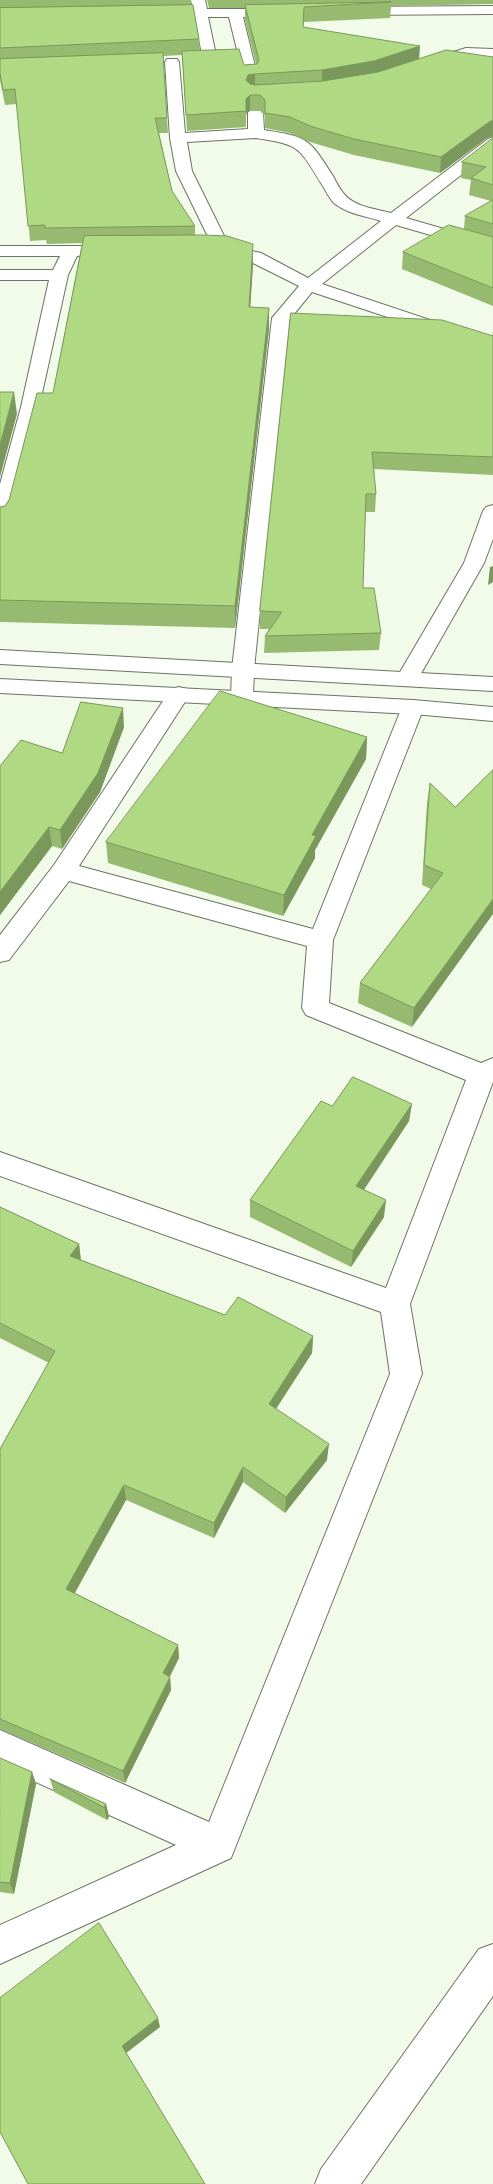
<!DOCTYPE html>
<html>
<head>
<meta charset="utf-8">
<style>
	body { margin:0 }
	canvas { display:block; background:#f2fbea }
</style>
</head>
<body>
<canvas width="493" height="2184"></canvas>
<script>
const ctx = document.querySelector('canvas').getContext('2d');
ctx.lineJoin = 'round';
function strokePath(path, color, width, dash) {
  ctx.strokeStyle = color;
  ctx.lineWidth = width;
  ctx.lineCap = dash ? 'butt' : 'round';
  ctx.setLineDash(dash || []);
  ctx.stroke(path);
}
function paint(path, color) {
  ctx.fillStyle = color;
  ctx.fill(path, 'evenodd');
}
const street = new Path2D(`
	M191,0H205L207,9H288L290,12L288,15L283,16L243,17L262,95L264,130C308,137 309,138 333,176C336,182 340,190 345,195C355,207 377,209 391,213L488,139L493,137V150L406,218L493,243V253L396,225L322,284L493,341V352L312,292L290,319L254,669L253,698L250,703L242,705L234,703L231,698L232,669L272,318L299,286L249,261L216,253L176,171L170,138L165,62L167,59H177L179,62L185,133L248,129V95L229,17H208L217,60L215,63H205L203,60L195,18H156L149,14L156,10L193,9ZM256,138C300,145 298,146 321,183C325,189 329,198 334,203C347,214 366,216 381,221L308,278L261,253L229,246L192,171L187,142Z
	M493,6V14L354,15L347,11L354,7Z
	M466,48L493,49V57L467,56L429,68L424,67L422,64L424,61Z
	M0,246H86L92,247L94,251L92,255L77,256L68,275L39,407L10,522L7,526L0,528V484L21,407L49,280H0V270H53L60,256H0Z
	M493,505V539L484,563L415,684L407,686L399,684L396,679L464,563L483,511L486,507Z
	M179,687L187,689L190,694L79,866L313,929L402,707L405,702L413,700L421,702L424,707L333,940L329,1003L481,1063L493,1058V1082L410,1304L422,1374L231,1858L0,1964V1925L176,1845L0,1766V1730L209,1822L390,1374L381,1312L0,1176V1152L386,1288L466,1080L306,1015L302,1008L307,946L69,881L9,960L0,962V935L54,865L171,689Z`);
const secondary = new Path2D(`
	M0,650L493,677V691L0,664Z
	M0,679L413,700L493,707V721L413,714L0,693Z
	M493,1944V1996L361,2184H315L321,2169L479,1949Z`);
const wall = new Path2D(`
	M0,0H191V5L199,39L200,51L244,65L256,64L245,20V8H209L207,0H493V4L391,6L390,18L304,22L303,27L419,59L487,138L440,173L354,155L310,142L290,133L265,128V116L260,111H250L246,114V127L187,131L182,55L163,56L168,133H159L172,191L195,226V235L253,265L250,307L269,308V329L235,628L0,622V507L5,506L9,500L53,393L82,243L47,244L46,240L30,241L17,104L5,105L0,80Z
	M493,138V306L402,269L403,252L464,229L465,216L491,201L469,195L471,180L461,178L462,162Z
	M291,313L492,336L493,331V475L374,469L376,494L375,512H365L363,588L381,633L379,650L264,653L265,636L269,629H260V611Z
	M124,727L100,792L62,849L52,846L0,915V766L62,753Z
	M367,737L366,759L315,850V858L283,916L108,863L106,842Z
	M493,770L412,1027L358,1003L360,983L431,889L422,885L427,803L430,783L455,807Z
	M332,1106L409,1121L364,1190L384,1217L351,1267L250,1217V1200Z
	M0,1207L79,1244L81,1260L225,1315L313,1336L312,1353L276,1409L327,1460L285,1513L243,1482L214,1538L126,1500L75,1593L178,1645L179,1658L170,1677L171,1690L125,1783L0,1729V1449L49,1363L0,1338Z
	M0,1758L32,1772L36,1784L14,1894L0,1892Z
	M50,1779L106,1804L109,1817L107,1820L54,1792Z`);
const shadedWall = new Path2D(`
	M420,46L419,61L374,76L322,85V70Z
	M255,74V89L246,80L248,75Z
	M250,95V111L246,114V99Z
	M493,120V136L487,138L440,173L441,157L489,122Z
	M253,244V265L249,328V307Z
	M269,308V329L235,628V606Z
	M14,392L17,414L0,477V445Z
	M493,566V582L488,585L490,567Z
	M123,708L124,727L100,792L62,849L60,830Z
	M367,737L366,759L315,850V858L283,916L284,895L312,835Z
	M49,827L52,846L0,915V892Z
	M493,899V914L412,1027L414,1008Z
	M412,1104L409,1121L355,1203L356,1186Z
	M386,1200L384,1217L351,1267L353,1251Z
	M79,1244L81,1262L70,1256Z
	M313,1336L312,1353L268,1421L269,1404Z
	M329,1444L327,1460L285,1513L286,1497Z
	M243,1467V1482L214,1538V1523Z
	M124,1485L126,1500L69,1603L66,1589Z
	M178,1645L179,1658L164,1686L163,1673Z
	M170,1677L171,1690L125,1783L123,1771Z
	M32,1772L36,1784L14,1894L10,1883Z
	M106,1804L109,1817L107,1820L104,1807Z
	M158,2018L160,2027L125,2054L122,2046Z`);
const building = new Path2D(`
	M391,2L304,7L303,27L420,46L374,61L322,70L255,74L248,75L246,80L250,84L255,85L323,81L378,72L446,50L493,57V120L489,122L441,157L354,139L310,126L290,117L265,113V100L260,95H250L246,99V111L186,115L182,51L239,49L244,65L257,64L259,60L245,5Z
	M193,5L199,39L0,48V8Z
	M163,53L167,118H155L172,191L195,226L45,228V225L28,226L15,89L3,90L0,73V59Z
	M493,138V185L471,178L486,167L462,162Z
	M493,200V224L465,216Z
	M449,225L493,237V288L403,252Z
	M203,235L227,236L253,244L249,307L269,308L235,606L0,600V507L5,506L9,500L37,393H53L84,236Z
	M291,313L442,320L493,336V457L372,452L376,494H366L363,588H374L381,633L265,636L282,612L260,611Z
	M0,392H14L0,445Z
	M220,691L367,737L312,835L316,836L284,895L106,842Z
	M81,702L123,708L98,773L60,830L49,827L0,892V766L21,740L62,753Z
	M493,770V899L414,1008L360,983L443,873L424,865L430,783L455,807Z
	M353,1077L412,1104L356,1186L386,1200L353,1251L250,1200L321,1101L332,1106Z
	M0,1207L79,1244L70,1256L225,1315L238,1297L313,1336L269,1404L329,1444L286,1497L243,1467L214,1523L124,1485L66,1589L178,1645L163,1673L170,1677L123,1771L0,1719V1449L55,1351L0,1323Z
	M0,1758L32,1772L10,1883L0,1882Z
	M50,1779L106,1804L104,1807Z
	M99,1923L158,2018L122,2046L205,2184H28L0,2132V1998Z`);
strokePath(street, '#6c7364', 2);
strokePath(secondary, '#6c7364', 2);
paint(street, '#fff');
paint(secondary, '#fff');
paint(wall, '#96bb70');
paint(shadedWall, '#7a985b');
paint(building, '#afd982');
strokePath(building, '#7a985b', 1);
</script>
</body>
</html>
